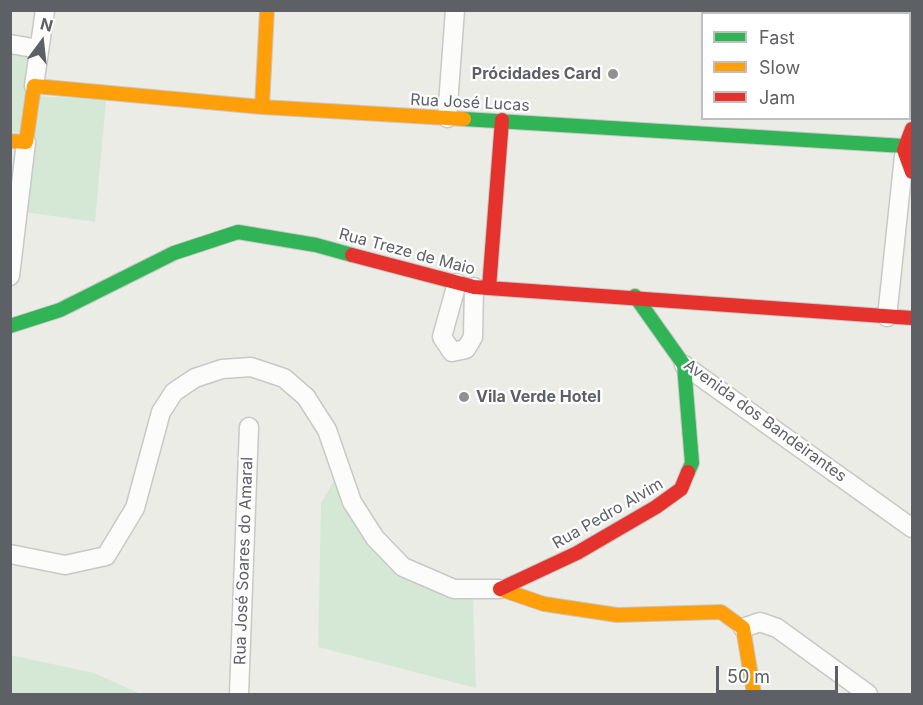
<!DOCTYPE html>
<html>
<head>
<meta charset="utf-8">
<style>
	body { margin:0 }
	#map { position:relative; width:923px; height:705px; overflow:hidden; background:#ecece7; font-family:Inter,sans-serif }
	canvas { display:block }
	.frame { position:absolute; inset:0; border:12px solid #5d6065; pointer-events:none }
	.legend { position:absolute; left:701px; top:12px; width:210px; height:108px; box-sizing:border-box; background:#fff; border:2px solid #bebfc1; margin:0; padding:8px 10px; list-style:none; font-size:18px; color:#5d6065 }
	.legend li { display:flex; align-items:center; gap:12px; height:30px }
	.legend b { width:30px; border:2px solid #bebfc1 }
	.north { position:absolute; left:12px; top:12px; width:60px; height:60px; -webkit-text-stroke:4px #fff; paint-order:stroke; rotate:15deg; font-size:16px; font-weight:700; line-height:24px; text-align:center; color:#5d6065 }
	.north::after { content:''; display:block; margin:auto; width:21px; height:27px; background:#5d6065; clip-path:polygon(50% 0,100% 100%,50% 72%,0 100%) }
	.scale { position:absolute; left:716px; top:666px; width:122px; height:27px; box-sizing:border-box; border:3px solid #5d6065; border-top:0; padding-left:8px; font-size:18px; line-height:21px; white-space:nowrap; color:#5d6065; -webkit-text-stroke:4px #fff; paint-order:stroke }
</style>
</head>
<body>
<div id="map">
<canvas width="923" height="705"></canvas>
<div class="frame"></div>
<ul class="legend">
<li><b style="height:8px;background:#30b455"></b>Fast</li>
<li><b style="height:8px;background:#ff9f0a"></b>Slow</li>
<li><b style="height:8px;background:#e5322d"></b>Jam</li>
</ul>
<div class="north">N</div>
<div class="scale">50 m</div>
</div>
<script>
const ctx = document.querySelector('canvas').getContext('2d');
ctx.lineJoin = 'round';
function paint(path, color) {
  ctx.fillStyle = color;
  ctx.fill(path, 'evenodd');
}
function strokePath(path, color, width, dash) {
  ctx.strokeStyle = color;
  ctx.lineWidth = width;
  ctx.lineCap = dash ? 'butt' : 'round';
  ctx.setLineDash(dash || []);
  ctx.stroke(path);
}
function label(font, color, halo, rows, align = 'center') {
  ctx.font = font + ' Inter,sans-serif';
  ctx.lineWidth = 4.5;
  ctx.setLineDash([]);
  ctx.textBaseline = 'middle';
  ctx.strokeStyle = halo;
  ctx.fillStyle = color;
  for (const [text, x, y, turn = 0] of rows) {
    ctx.save();
    ctx.translate(x, y);
    ctx.rotate((+turn || 0) * Math.PI / 180);
    ctx.textAlign = isNaN(turn) ? turn : align;
    if (halo) ctx.strokeText(text, 0, 0);
    ctx.fillText(text, 0, 0);
    ctx.restore();
  }
}
const green = new Path2D(`
	M11,48L34,53L20,133L11,132Z
	M38,96L106,100L95,222L24,212L33,158Z
	M339,472L369,544L473,597L476,688L318,647L321,503Z
	M10,655L94,673L139,693L231,694H11Z`);
const street = new Path2D(`
	M10,44L39,49
	M34,86L45,10
	M910,106L912,73
	M447,118L455,10
	M10,276L26,142
	M457,283L442,337L452,352L466,349L473,337L474,287
	M887,317L904,156
	M684,365L912,528
	M10,554L65,565L106,556L135,508L161,412L174,392L195,378L222,369L251,367L284,378L306,397L327,430L352,502L375,538L403,567L454,589H500
	M743,628L760,622L777,628L868,694
	M239,694L249,427`);
const fast = new Path2D(`
	M464,119L904,146
	M635,296L684,365L692,463L688,472
	M10,326L60,310L174,253L238,232L316,245L352,255`);
const slow = new Path2D(`
	M262,107L267,10
	M10,141L26,142L34,86L262,107L464,119
	M500,589L544,604L617,615L721,612L743,628L754,694`);
const jam = new Path2D(`
	M912,129L904,150L912,172
	M352,255L474,287L912,318
	M489,288L502,120
	M500,589L577,553L656,507L681,489L688,472`);
const markers = [
	[613,74,6,"#8f9192"],
	[464,397,6,"#8f9192"]
];
const poiNames = [
	["Prócidades Card",601,74],
	["Vila Verde Hotel",476,397,"left"]
];
const streetNames = [
	["Rua José Lucas",470,103,3],
	["Rua Treze de Maio",407,252,15],
	["Avenida dos Bandeirantes",765,421,36],
	["Rua Pedro Alvim",608,514,-30],
	["Rua José Soares do Amaral",244,561,-88]
];
paint(green, '#d5e8d5');
strokePath(street, '#c8c8c8', 21);
strokePath(fast, '#c8c8c8', 16);
strokePath(slow, '#c8c8c8', 16);
strokePath(jam, '#c8c8c8', 16);
strokePath(street, '#fcfcfb', 18);
strokePath(fast, '#30b455', 14);
strokePath(slow, '#ff9f0a', 14);
strokePath(jam, '#e5322d', 14);
for (const [x, y, r, color] of markers) {
  const dot = new Path2D();
  dot.arc(x, y, r, 0, 2 * Math.PI);
  ctx.fillStyle = color;
  ctx.fill(dot);
  strokePath(dot, '#fff', 2);
}
label('bold 16px', '#5d6065', '#fff', poiNames, 'right');
label('16px', '#5d6065', '#fff', streetNames);
</script>
</body>
</html>
